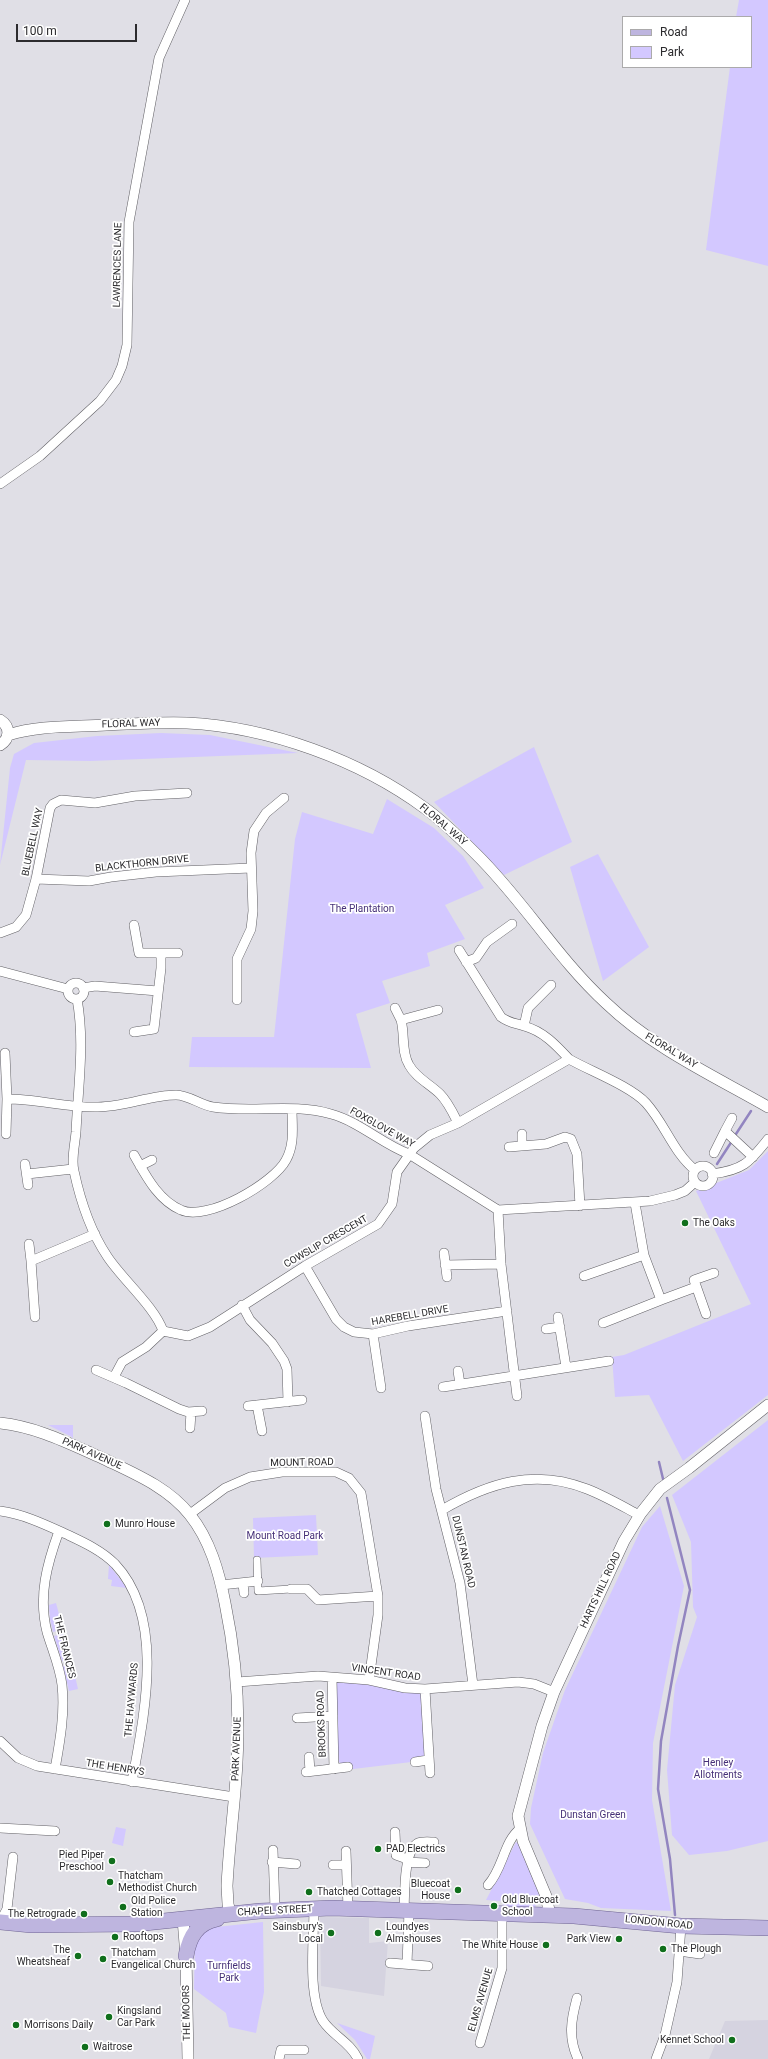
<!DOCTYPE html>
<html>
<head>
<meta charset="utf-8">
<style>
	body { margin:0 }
	#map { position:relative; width:768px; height:2059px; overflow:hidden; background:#e0dfe6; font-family:Roboto,sans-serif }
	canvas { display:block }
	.legend { position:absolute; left:622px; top:16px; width:130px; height:52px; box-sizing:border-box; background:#fff; border:1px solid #abaaab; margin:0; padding:5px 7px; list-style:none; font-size:12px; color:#2c2b2e }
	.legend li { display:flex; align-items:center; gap:8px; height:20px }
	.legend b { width:20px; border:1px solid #abaaab }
	.scale { position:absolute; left:16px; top:24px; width:121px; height:18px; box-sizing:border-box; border:2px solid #2c2b2e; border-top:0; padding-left:5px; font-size:12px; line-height:14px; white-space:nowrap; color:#2c2b2e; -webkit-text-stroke:3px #fff; paint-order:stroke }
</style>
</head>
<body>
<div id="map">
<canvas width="768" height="2059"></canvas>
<ul class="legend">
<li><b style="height:5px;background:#beb5df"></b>Road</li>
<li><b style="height:11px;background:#d3c8ff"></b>Park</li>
</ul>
<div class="scale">100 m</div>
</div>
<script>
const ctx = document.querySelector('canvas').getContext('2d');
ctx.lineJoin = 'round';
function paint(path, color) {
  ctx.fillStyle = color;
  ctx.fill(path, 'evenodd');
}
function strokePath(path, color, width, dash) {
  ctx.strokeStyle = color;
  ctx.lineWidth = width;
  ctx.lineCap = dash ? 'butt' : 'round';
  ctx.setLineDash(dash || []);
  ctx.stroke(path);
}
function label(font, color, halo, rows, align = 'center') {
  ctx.font = font + ' Roboto,sans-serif';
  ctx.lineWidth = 3.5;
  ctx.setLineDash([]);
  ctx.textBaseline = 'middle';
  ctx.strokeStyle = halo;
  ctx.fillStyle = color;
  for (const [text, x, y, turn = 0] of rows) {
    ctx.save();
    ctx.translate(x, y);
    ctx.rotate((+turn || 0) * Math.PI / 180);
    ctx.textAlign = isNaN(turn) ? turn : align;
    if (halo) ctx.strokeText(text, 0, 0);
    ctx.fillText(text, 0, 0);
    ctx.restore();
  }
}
const built = new Path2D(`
	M320,1917L369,1918V1943L388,1941L384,1996L321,1986Z
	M768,2020V2059H709L725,2021Z`);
const green = new Path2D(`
	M739,0H768V266L706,250L730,67H751V17H736Z
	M161,733L210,735L298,753L90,761L26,760L0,865L10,768L14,754L34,743L97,736Z
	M534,747L572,842L504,875L434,802Z
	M387,799L434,828L463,856L484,888L445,905L465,939L427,953L430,966L382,981L390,1003L356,1014L371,1068L189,1067L192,1037H274L295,839L302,812L373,834Z
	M598,854L649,947L603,981L570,867Z
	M768,1151V1395L683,1461L649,1395L615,1397L612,1357L624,1355L751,1304L696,1191L749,1170Z
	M768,1420V1841L727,1851L689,1855L672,1835L667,1770L675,1685L697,1617L693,1607L691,1542L672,1495Z
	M48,1425H73V1440L72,1437Z
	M660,1506L684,1586L653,1743L652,1800L671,1911L601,1908L588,1903L565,1899L530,1824L531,1808L543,1753L565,1690L642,1527Z
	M316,1515L318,1555L254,1558L253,1518Z
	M109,1565L127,1588L111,1586L112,1580L108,1579Z
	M56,1603L63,1629L53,1632L50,1619L49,1605Z
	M63,1634L71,1659L62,1661L54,1636Z
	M72,1663L78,1689L69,1691L63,1666Z
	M332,1677L425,1689L428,1760L345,1770L344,1764L338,1762Z
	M116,1827L126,1829L123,1846L112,1843Z
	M516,1842L519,1844L539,1893L538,1902L534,1908H503V1901L486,1900Z
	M263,1922L264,1992L256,2033L229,2027L226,2013L194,1989L195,1938L207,1928Z
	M337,2023L375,2036L370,2059H367L355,2040Z`);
const stream = new Path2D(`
	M734,1137L751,1111
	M717,1164L732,1141
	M659,1462L664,1483
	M667,1498L690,1590L678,1646L661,1741L658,1789L670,1859L675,1915`);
const pedestrian = new Path2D(`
	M257,1560L258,1591L291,1589`);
const minor = new Path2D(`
	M0,484L40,456L100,401L116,380L122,366L127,345L129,222L159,58L185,0
	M36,879L89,881L111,877L156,872L251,868
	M134,925L139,953H178
	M0,933L16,927L26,915L36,879L50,808L53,804L61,800L95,803L135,796L187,793
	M459,950L501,1017C509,1023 515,1023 524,1026C543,1031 556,1045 569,1059
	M466,962L476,958L487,942L512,924
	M0,971L68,989
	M68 991a8 8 0 1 1 16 0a8 8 0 1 1-16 0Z
	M83,988L95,986L158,991
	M77,999C85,1042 78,1088 76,1132C75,1144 71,1160 74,1171C80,1199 91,1232 107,1256C121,1278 155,1307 163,1331
	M237,1000V959L251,929L253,911L251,853L254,831L266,813L284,798
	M395,1008L401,1020
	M438,1010L401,1020C405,1034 401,1052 409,1065C416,1078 430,1084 440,1094C448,1102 453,1113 458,1123
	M524,1026L528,1008L551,985
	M134,1032L154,1029L161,968V953
	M5,1053L7,1099C38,1099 68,1108 98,1107C124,1107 151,1095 176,1095C189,1095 200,1105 213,1107C252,1113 293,1103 331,1114C360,1122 382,1144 409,1154L498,1210L650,1201L675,1195L685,1191L695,1182
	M732,1118L725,1131L753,1157
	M6,1134L7,1099
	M522,1134V1146
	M509,1147L546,1144L565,1137L571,1139L577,1154L580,1206
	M714,1153L725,1131
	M134,1155C146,1176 158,1200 181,1210C207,1222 274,1183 286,1160C295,1144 292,1126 292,1109
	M25,1164L28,1185
	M140,1166L152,1160
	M693 1176a10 10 0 1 1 20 0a10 10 0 1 1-20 0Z
	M27,1174L73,1169
	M712,1174C743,1170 749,1163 768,1139
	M635,1203L644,1255L661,1300L696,1287
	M498,1210L501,1264L517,1396
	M29,1244L31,1261
	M444,1253L447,1277
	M445,1265L501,1264
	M305,1266L336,1319L344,1327L354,1332L373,1334L408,1326L507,1311
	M584,1276L644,1255
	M242,1305L250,1320L272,1343L284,1361L287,1369L288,1402
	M706,1314L694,1280L714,1273
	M35,1317L31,1261L95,1234
	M558,1317L566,1367
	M603,1323L661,1300
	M546,1329L560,1327
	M163,1331L188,1336L210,1327L305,1266L378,1224L392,1204L397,1172L414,1148L430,1135L458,1123L569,1059C590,1071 630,1086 646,1103C665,1124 673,1152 695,1170
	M373,1334L381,1388
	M96,1370L126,1383L179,1409L188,1412L202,1411
	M458,1371L460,1384
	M114,1377L122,1362L146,1347L163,1331
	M443,1387L609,1361
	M257,1405L262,1431
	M248,1406L302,1400
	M425,1416L436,1489L460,1583L473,1685
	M190,1428L191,1412
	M442,1510C488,1483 535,1468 587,1489C605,1496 622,1506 639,1515
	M0,1511C23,1514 44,1524 66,1534C83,1542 101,1550 115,1564C166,1618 144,1716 132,1782
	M190,1514L225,1488L250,1477L282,1472H336L349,1478L361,1493L378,1596V1615L369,1680
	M243,1583L244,1593
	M221,1585L258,1581
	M291,1589H307L318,1600L378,1596
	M332,1678L334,1769
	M237,1682L318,1676L369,1680L405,1688L425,1689L518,1682L534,1684L554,1692
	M425,1689L430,1773
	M297,1718L333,1716
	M0,1741L18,1758L37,1766L234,1797
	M309,1757L310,1771
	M415,1762L428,1760
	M55,1769C60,1741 65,1713 62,1685C60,1667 52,1649 47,1632C38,1596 47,1564 59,1531
	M306,1772L348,1767
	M0,1828L55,1831
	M395,1832L396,1855L407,1859
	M273,1850L275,1909
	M346,1851L348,1909
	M272,1862L296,1864
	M407,1862L425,1863
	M333,1865H346
	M488,1885C503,1869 504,1841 520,1829
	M314,1908C314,1938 307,1996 323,2021C333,2036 350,2042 358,2059
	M404,1911C405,1895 403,1851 418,1843C422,1841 430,1842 434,1842
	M0,1922L7,1909L13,1857
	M679,1951L700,1954
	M390,1963L428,1966
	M407,1964L409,1911
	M577,1998C571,2020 568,2038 578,2059
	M480,2043L502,1968V1915
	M279,2059L281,2050H304
	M656,2059L665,2035L677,1982L681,1926`);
const tertiary = new Path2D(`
	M0,720C11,727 10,739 0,745
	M8,735C39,725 74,727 106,725C133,724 160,722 187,723C269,727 360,760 426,809C444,822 460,838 476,854C523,900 557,958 606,1003C653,1048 712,1075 768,1107
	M0,1423C37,1427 68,1443 102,1458C133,1473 168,1487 190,1515C210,1540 219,1572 225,1603C236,1656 240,1709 237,1762C235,1803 229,1844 227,1886L228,1904L230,1913
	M550,1915L546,1896L523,1841L518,1816L542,1726L554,1692L624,1541L641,1513L660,1489L689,1468L768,1405
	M183,1919L186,1956L188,2059`);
const primary = new Path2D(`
	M0,1922L31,1925L135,1924L260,1911L332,1908L574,1916L681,1926L768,1928
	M186,1956C189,1937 197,1923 217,1919`);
const markers = [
	[685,1223,4,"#106f1c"],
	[107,1524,4,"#106f1c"],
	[378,1849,4,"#106f1c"],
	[112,1861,4,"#106f1c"],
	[110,1882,4,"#106f1c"],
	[458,1890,4,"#106f1c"],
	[309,1892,4,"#106f1c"],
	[494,1906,4,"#106f1c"],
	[123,1907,4,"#106f1c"],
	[84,1914,4,"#106f1c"],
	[331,1933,4,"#106f1c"],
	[378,1933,4,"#106f1c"],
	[115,1937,4,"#106f1c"],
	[619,1939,4,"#106f1c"],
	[546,1945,4,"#106f1c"],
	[663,1949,4,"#106f1c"],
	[78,1956,4,"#106f1c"],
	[103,1959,4,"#106f1c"],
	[109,2017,4,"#106f1c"],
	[16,2025,4,"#106f1c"],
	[732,2040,4,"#106f1c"],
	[85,2047,4,"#106f1c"]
];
const streetNames = [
	["LAWRENCES LANE",118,265,-89],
	["FLORAL WAY",131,724,-2],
	["FLORAL WAY",443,825,40],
	["BLUEBELL WAY",33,842,-78],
	["BLACKTHORN DRIVE",142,864,-6],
	["FLORAL WAY",671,1051,31],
	["FOXGLOVE WAY",382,1128,29],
	["COWSLIP CRESCENT",326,1242,-30],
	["HAREBELL DRIVE",410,1316,-10],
	["PARK AVENUE",92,1454,24],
	["MOUNT ROAD",302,1463,-1],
	["DUNSTAN ROAD",463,1552,77],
	["HARTS HILL ROAD",601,1590,-65],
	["THE FRANCES",64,1647,76],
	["VINCENT ROAD",386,1673,8],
	["THE HAYWARDS",132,1700,-85],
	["BROOKS ROAD",322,1724,-92],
	["PARK AVENUE",237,1749,-88],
	["THE HENRYS",115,1768,9],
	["CHAPEL STREET",275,1911,-3],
	["LONDON ROAD",659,1923,6],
	["ELMS AVENUE",481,2000,-74],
	["THE MOORS",187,2013,-91]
];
const parkNames = [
	["The Plantation",362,909],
	["Mount Road Park",285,1536],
	["Henley",718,1763],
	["Allotments",718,1775],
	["Dunstan Green",593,1815],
	["Turnfields",229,1966],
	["Park",229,1978]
];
const poiNames = [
	["The Oaks",693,1223],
	["Munro House",115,1524],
	["PAD Electrics",386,1849],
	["Pied Piper",104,1855,"right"],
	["Preschool",104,1867,"right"],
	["Thatcham",118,1876],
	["Methodist Church",118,1888],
	["Bluecoat",450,1884,"right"],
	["House",450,1896,"right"],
	["Thatched Cottages",317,1892],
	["Old Bluecoat",502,1900],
	["School",502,1912],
	["Old Police",131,1901],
	["Station",131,1913],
	["The Retrograde",76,1914,"right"],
	["Sainsbury's",323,1927,"right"],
	["Local",323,1939,"right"],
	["Loundyes",386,1927],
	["Almshouses",386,1939],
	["Rooftops",123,1937],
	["Park View",611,1939,"right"],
	["The White House",538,1945,"right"],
	["The Plough",671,1949],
	["The",70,1950,"right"],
	["Wheatsheaf",70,1962,"right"],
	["Thatcham",111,1953],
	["Evangelical Church",111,1965],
	["Kingsland",117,2011],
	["Car Park",117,2023],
	["Morrisons Daily",24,2025],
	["Kennet School",724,2040,"right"],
	["Waitrose",93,2047]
];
paint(built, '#d5d3e0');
paint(green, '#d3c8ff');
strokePath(stream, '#9285c0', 2.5);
strokePath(pedestrian, '#626166', 8);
strokePath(minor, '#626166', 10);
strokePath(tertiary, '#626166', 12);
strokePath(primary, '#6f6493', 16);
strokePath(pedestrian, '#fff', 7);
strokePath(minor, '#fff', 9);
strokePath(tertiary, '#fff', 11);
strokePath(primary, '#beb5df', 15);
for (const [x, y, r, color] of markers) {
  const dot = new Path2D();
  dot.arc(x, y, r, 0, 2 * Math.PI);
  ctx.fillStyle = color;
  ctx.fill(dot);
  strokePath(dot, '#fff', 1.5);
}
label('10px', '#2c2b2e', '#fff', streetNames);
label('10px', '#463078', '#fff', parkNames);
label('10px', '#2c2b2e', '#fff', poiNames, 'left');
</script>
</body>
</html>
